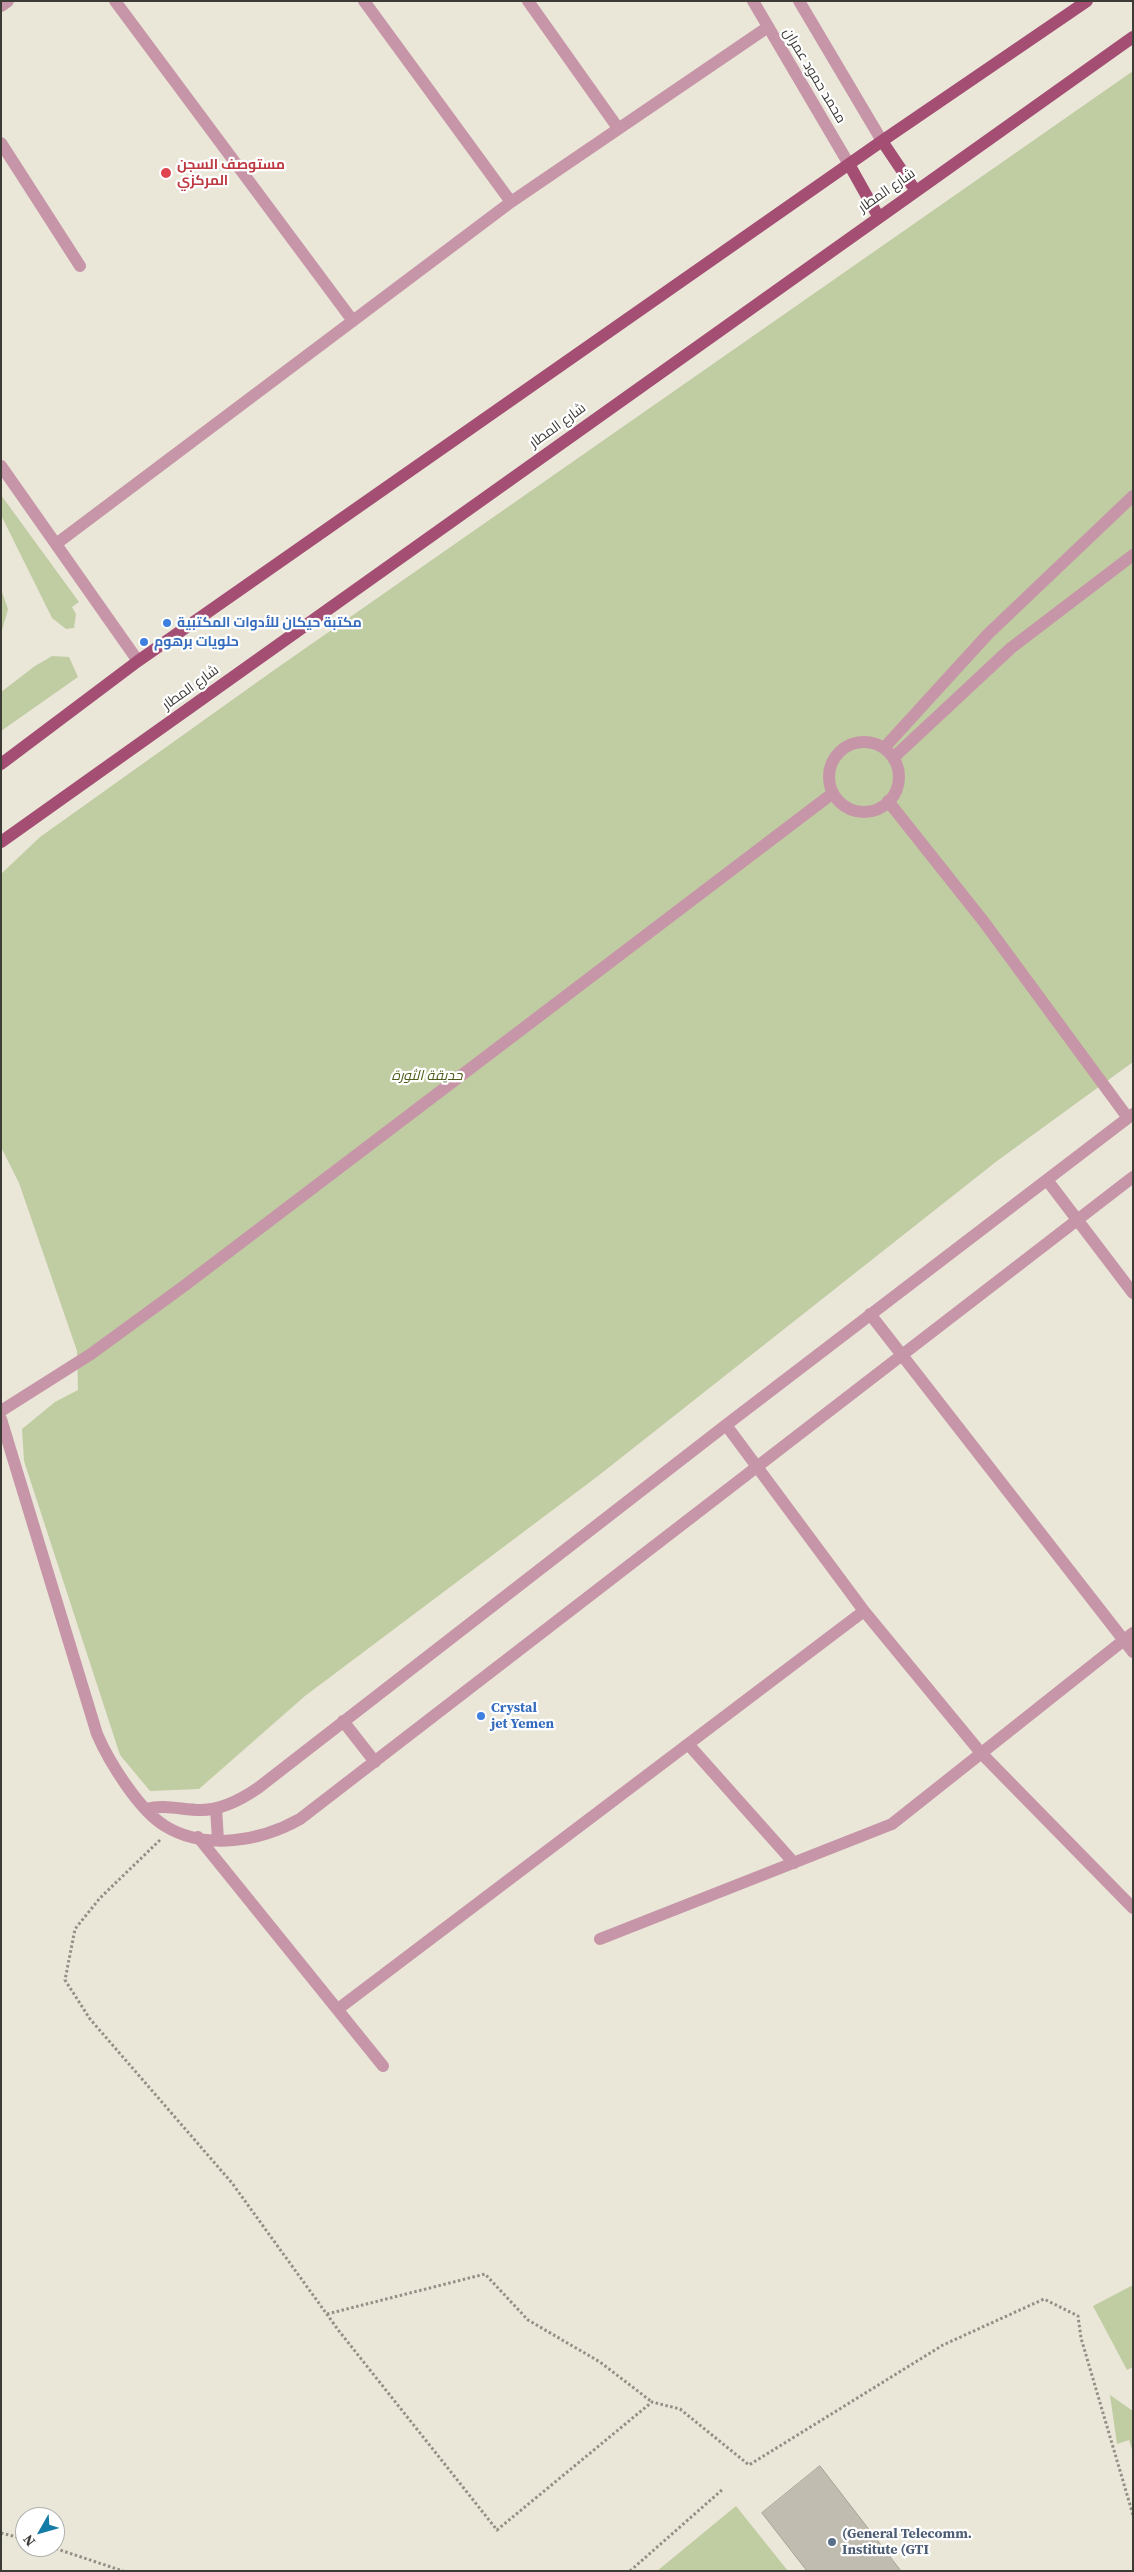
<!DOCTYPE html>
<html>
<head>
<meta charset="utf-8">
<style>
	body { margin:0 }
	#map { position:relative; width:1134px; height:2572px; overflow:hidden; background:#eae7d9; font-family:"Source Serif 4",serif }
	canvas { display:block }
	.frame { position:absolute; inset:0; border:2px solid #3d3b36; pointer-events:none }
	.north { position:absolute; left:15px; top:2507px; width:50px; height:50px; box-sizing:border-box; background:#fff; border:1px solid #b1b1af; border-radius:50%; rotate:232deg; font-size:14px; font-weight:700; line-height:20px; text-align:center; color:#3d3b36 }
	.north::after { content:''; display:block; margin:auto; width:18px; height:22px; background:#127ba6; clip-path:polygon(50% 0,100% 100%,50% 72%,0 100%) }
</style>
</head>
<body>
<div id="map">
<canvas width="1134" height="2572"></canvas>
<div class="frame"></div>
<div class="north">N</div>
</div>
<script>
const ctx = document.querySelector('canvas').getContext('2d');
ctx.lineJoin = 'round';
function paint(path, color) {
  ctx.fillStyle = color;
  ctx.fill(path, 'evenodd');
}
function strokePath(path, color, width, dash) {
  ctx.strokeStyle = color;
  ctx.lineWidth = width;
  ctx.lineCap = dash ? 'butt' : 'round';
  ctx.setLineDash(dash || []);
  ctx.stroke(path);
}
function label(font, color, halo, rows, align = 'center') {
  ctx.font = font + ' "Source Serif 4",Cairo,serif';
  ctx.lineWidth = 4.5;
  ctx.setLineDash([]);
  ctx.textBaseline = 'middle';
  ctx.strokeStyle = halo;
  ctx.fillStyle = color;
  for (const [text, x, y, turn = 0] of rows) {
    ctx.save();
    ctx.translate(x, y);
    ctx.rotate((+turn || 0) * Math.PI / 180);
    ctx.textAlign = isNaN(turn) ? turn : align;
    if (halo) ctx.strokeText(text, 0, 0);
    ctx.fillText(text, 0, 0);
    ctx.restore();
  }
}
const green = new Path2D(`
	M1133,71V1062L997,1161L598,1476L305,1696L199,1789L150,1791L120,1755L24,1461L22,1429L55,1402L78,1390L77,1351L19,1183L1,1147V874L40,837L277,668Z
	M1,495L79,602L72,607L76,614L74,628L66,629L52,618L1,515Z
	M1,589L8,609L1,634Z
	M52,656L69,657L78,677L1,731V692L35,666Z
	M1133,2285V2367L1127,2370L1093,2306Z
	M1110,2395L1133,2411V2452L1129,2440L1117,2444Z
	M736,2506L788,2571H657Z`);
const building = new Path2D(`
	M820,2466L901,2571H807L762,2513Z`);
const path = new Path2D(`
	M160,1840L100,1898L75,1929L65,1980L90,2019L232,2183L339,2331L497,2530L652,2402L680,2409L749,2465L943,2345L1044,2299L1078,2316L1081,2338L1133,2515
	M327,2314L485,2274L528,2320L600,2362L652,2402
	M1,2533L25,2539
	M51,2547L123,2571
	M630,2571L723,2489`);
const minor = new Path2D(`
	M115,1L353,321
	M364,1L511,202
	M528,1L618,128
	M753,1L850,166
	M799,1L882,141
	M1,6L8,1
	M1,143L80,266
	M1,466L138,661
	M56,544L511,202L768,27
	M829 777a35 35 0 1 1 70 0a35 35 0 1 1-70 0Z
	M884,748L988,634L1133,496
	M893,758L1011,648L1133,555
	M888,801L984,922L1128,1118
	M1047,1180L1133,1293
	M870,1314L1133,1652
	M1,1411L91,1354L184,1286L833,793
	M1,1419L97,1734C109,1762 139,1810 165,1826C206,1851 261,1841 300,1819L1133,1177
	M726,1425L864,1611L981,1753L1133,1908
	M343,1721L375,1762
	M688,1744L794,1863
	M216,1808L218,1840
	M146,1809C165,1804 182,1810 201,1810C222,1810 242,1799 258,1788L726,1425L1133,1114
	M198,1837L383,2066
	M600,1939L892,1824L1133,1633
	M338,2009L864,1611`);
const major = new Path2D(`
	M882,141L915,190
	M850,166L878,216
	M1,764L138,661L882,141L1087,1
	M1,842L1133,37`);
const markers = [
	[166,173,6,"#e0444e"],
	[167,623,5,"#3f7fe0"],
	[144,642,5,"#3f7fe0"],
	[481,1716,5,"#3f7fe0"],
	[832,2542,5,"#5c6f8a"]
];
const streetNames = [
	["محمد حمود عمران",814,76,59],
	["شارع المطار",887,191,-35],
	["شارع المطار",558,426,-36],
	["شارع المطار",191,688,-36]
];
const healthNames = [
	["مستوصف السجن",177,165],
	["المركزي",177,181]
];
const shopNames = [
	["مكتبة حيكان للأدوات المكتبية",177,623],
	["حلويات برهوم",154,642],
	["Crystal",491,1708],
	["jet Yemen",491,1724]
];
const parkNames = [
	["حديقة الثورة",427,1076]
];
const serviceNames = [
	["(General Telecomm.",842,2534],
	["Institute (GTI",842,2550]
];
paint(green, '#c0cca2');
paint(building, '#c0bcaf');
strokePath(building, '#a5a295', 1);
strokePath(path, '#928f86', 3, [2.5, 2.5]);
strokePath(minor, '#c795a8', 12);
strokePath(major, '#a44e74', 12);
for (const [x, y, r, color] of markers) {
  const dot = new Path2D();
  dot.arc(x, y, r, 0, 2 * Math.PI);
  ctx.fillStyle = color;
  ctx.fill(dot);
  strokePath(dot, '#fff', 2);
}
label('14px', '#3d3b36', '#fff', streetNames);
label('bold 14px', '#be3a42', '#fff', healthNames, 'left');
label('bold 14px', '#366cbe', '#fff', shopNames, 'left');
label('italic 14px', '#4d5c1a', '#fff', parkNames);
label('bold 14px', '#4e5e75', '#fff', serviceNames, 'left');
</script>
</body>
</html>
